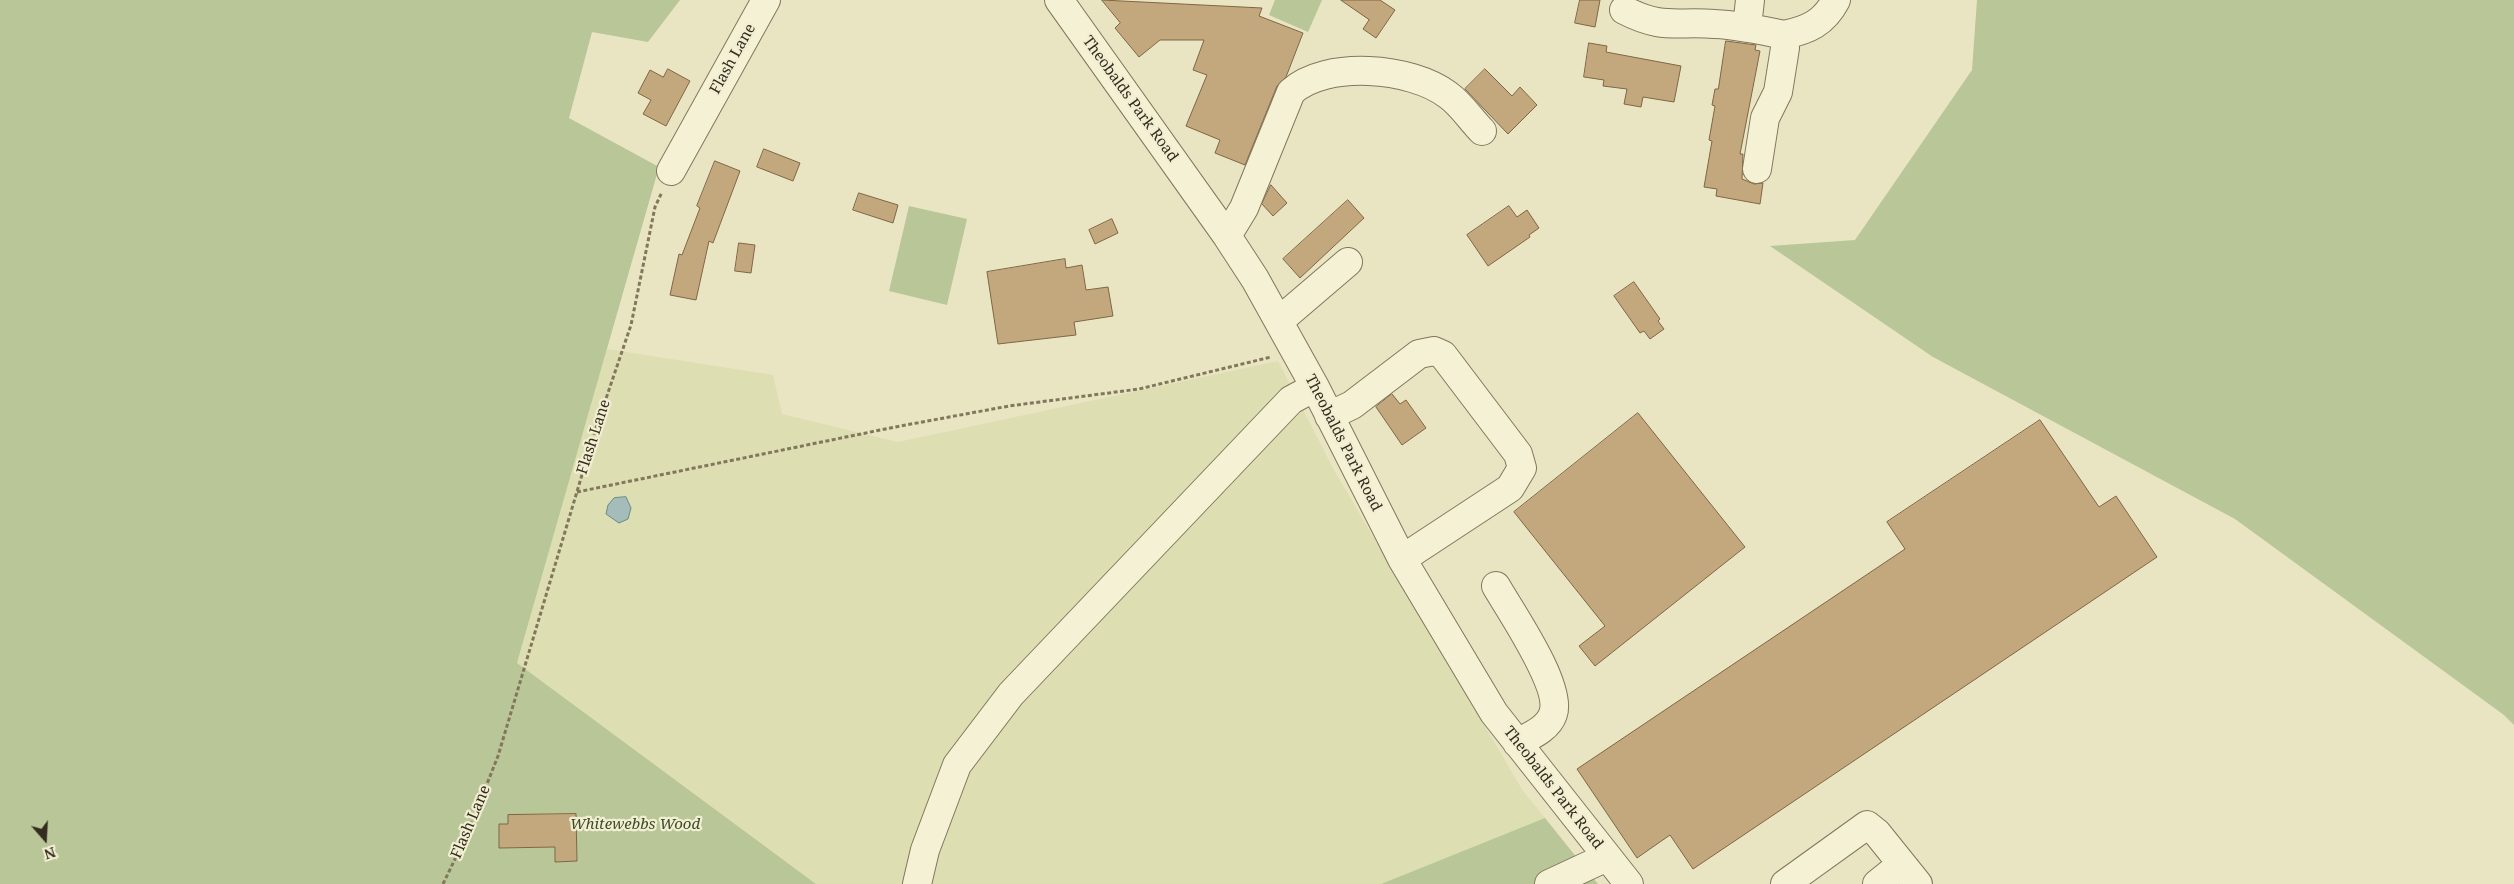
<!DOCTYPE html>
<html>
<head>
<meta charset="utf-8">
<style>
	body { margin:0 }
	#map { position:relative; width:2514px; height:884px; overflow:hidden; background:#e9e5c3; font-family:"Noto Serif",serif }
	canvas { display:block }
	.north { position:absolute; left:20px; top:814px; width:50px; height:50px; -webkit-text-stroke:4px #f1eed2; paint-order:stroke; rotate:161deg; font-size:14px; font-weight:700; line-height:20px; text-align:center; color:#332c1e }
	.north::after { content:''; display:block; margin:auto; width:18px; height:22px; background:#332c1e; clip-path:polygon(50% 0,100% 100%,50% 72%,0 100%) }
</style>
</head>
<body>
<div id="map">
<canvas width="2514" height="884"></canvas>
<div class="north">N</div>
</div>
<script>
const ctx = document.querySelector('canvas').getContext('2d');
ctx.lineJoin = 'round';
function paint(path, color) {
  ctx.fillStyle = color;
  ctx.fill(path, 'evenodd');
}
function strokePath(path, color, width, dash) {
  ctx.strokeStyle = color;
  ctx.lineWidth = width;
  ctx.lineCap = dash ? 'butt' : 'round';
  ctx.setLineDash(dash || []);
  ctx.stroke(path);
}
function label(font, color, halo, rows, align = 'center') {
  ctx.font = font + ' "Noto Serif",serif';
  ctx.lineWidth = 4.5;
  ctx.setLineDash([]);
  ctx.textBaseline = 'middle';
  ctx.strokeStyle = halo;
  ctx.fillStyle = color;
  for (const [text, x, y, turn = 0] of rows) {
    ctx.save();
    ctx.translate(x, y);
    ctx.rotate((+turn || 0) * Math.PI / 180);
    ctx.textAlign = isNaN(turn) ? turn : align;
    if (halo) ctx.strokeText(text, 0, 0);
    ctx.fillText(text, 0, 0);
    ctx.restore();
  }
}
const farmland = new Path2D(`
	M607,349L773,375L782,414L898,442L1278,361L1335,472L1523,791L1545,818L1381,884H816L517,664Z`);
const green = new Path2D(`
	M0,0H680L648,42L592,32L569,118L659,167L517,663L816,884H0ZM576,814L577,861L555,862V847L499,848V824H508V815Z
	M1275,0H1322L1308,32L1269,15Z
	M1977,0H2514V725L2504,715L2235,519L1933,357L1770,246L1855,240L1972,70Z
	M909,206L967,219L947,305L889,291Z
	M1545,818L1598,884H1381Z`);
const water = new Path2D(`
	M626,497L631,508L628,519L619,523L606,514L608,505L614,498Z`);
const building = new Path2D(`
	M1102,0L1262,8L1259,16L1303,33L1286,77L1277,86L1245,165L1215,153L1220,140L1186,126L1207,75L1193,70L1204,40H1160L1139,57L1115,28L1120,23Z
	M1341,0H1380L1395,10L1376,38L1363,29L1369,20Z
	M1580,0H1600L1595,27L1575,23Z
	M1726,41L1756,45L1755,50L1760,51L1740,154H1743L1742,179L1754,184L1763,183L1760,204L1716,196L1717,189L1704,187L1712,141L1709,140L1715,106L1712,105L1715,89H1718Z
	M1589,43L1607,46L1606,52L1681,66L1674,102L1643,97L1641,107L1624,104L1627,89L1603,86L1604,80L1584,77Z
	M668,69L690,81L666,126L643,114L651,100L638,93L650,70L663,77Z
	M1485,69L1512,96L1520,87L1537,105L1508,134L1465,89Z
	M764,149L800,163L793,181L757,167Z
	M715,161L740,171L713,243L709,241L696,300L670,295L679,254L682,255L700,208L697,206Z
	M1271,185L1287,203L1273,216L1262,204Z
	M859,193L898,205L893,223L853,210Z
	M1348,200L1364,218L1300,278L1283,259Z
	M1509,206L1517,217L1527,210L1539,228L1529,235L1530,237L1488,266L1467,235Z
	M1112,219L1118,233L1095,244L1089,230Z
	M739,243L755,245L751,273L735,271Z
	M1065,259L1066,268L1082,265L1086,290L1108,287L1113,316L1074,322L1076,335L998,344L987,272Z
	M1634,282L1660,319L1658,321L1664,329L1650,339L1644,331L1640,333L1614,296Z
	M1392,394L1400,404L1406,400L1426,428L1402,445L1376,407Z
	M1638,413L1745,547L1595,666L1579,646L1605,626L1514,512Z
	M2040,420L2099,507L2116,496L2157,557L1693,869L1670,835L1637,858L1577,769L1905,549L1887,522Z
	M576,814L577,861L555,862V847L499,848V824H508V815Z`);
const path = new Path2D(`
	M577,492L895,427L1009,406L1139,389L1271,357
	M443,884L468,832L498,756L596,428L631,325L655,207L662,192`);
const minor = new Path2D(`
	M1059,0L1227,236L1255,279L1315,387L1402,559L1494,713L1629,884
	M1624,10C1663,30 1675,21 1715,24C1738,25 1761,30 1784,35L1785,48L1778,92L1765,118L1757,169
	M1747,27L1750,0
	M1784,35C1808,30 1824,23 1836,0
	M671,171L766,0
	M1227,236L1244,208L1291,92C1326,60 1411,67 1448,95C1461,104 1471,120 1482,131
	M1279,321L1348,262
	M1329,416L1352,405L1419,354L1434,351L1443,355L1518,454L1522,468L1510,488L1402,559
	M1496,586C1511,612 1563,687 1553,714C1548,729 1530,736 1517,743
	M917,884L925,850L957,765L1011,694L1291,400L1315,387
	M1549,884L1607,857
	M1785,884L1867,825L1877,833L1918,884
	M1877,884L1902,864`);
const streetNames = [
	["Flash Lane",733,59,-61],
	["Theobalds Park Road",1130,99,54],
	["Flash Lane",594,437,-72],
	["Theobalds Park Road",1343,443,63],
	["Theobalds Park Road",1553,788,52],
	["Flash Lane",471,822,-67]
];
const parkNames = [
	["Whitewebbs Wood",635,825]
];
paint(farmland, '#dddeb1');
paint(green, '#b8c698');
paint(water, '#a5bdba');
strokePath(water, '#6d8988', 1);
paint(building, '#c4a87d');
strokePath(building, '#7e6644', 1);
strokePath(minor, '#82775c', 30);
strokePath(path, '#82775c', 3, [4, 2.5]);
strokePath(minor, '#f5f1d5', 28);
label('15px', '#332c1e', '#f1eed2', streetNames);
label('italic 15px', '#3c4d27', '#f1eed2', parkNames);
</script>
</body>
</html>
